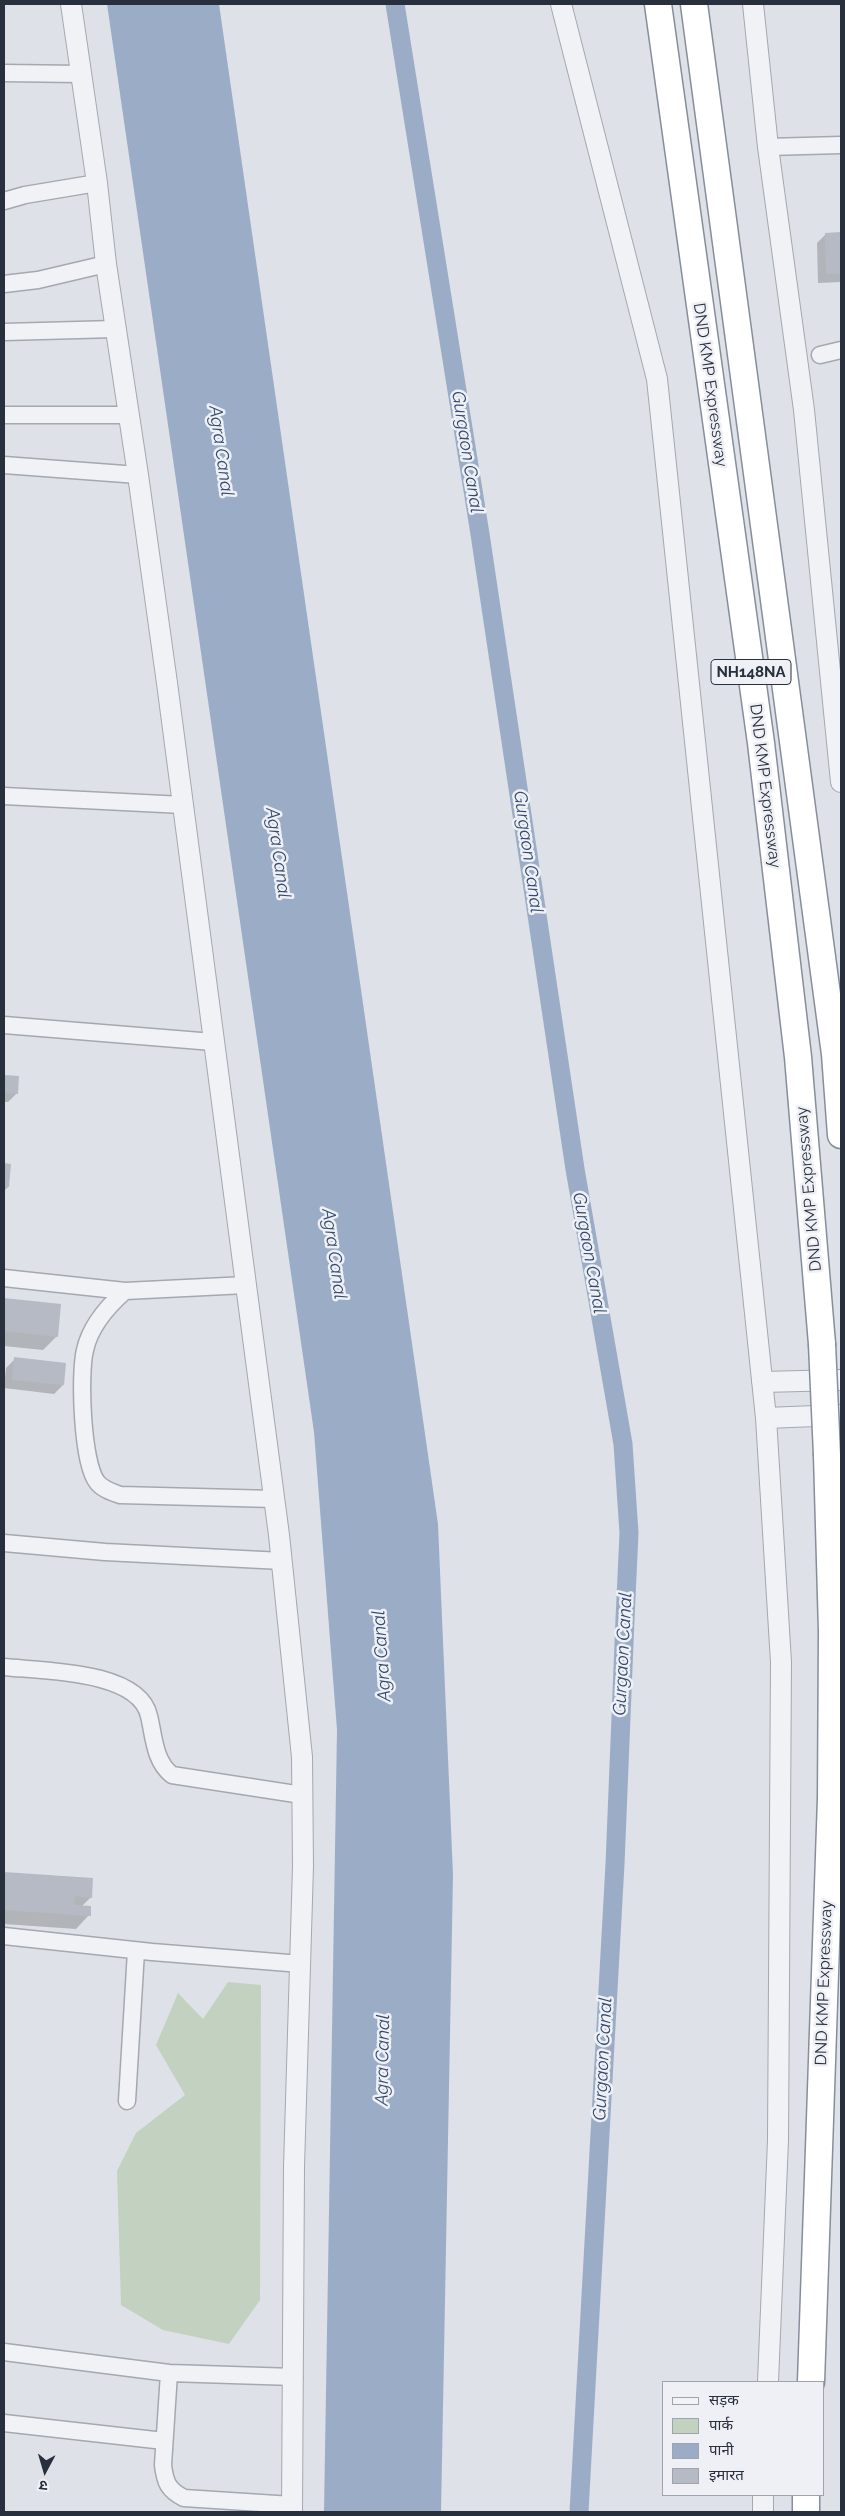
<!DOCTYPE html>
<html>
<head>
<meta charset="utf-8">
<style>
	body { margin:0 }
	#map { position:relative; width:845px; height:2516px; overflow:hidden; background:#dee1e7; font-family:Raleway,"Noto Sans Devanagari",sans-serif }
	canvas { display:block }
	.frame { position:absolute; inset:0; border:5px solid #282f3d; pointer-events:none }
	.legend { position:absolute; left:662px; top:2381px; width:162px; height:115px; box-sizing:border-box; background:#eef0f5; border:1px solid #9fa3ab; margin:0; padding:6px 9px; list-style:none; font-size:15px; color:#282f3d }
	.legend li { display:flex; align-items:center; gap:10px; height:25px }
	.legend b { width:25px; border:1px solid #9fa3ab }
	.north { position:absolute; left:20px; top:2446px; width:50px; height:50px; -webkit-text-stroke:4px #eef0f5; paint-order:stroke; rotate:186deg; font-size:14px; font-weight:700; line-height:20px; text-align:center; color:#282f3d }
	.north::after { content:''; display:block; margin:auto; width:18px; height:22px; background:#282f3d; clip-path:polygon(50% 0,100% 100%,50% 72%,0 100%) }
</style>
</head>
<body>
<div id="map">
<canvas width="845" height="2516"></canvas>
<div class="frame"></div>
<ul class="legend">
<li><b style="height:6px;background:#f1f2f6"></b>सड़क</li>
<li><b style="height:14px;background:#c3d1c0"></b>पार्क</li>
<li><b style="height:14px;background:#9badc6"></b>पानी</li>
<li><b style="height:14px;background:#b6bac4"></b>इमारत</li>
</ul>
<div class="north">उ</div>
</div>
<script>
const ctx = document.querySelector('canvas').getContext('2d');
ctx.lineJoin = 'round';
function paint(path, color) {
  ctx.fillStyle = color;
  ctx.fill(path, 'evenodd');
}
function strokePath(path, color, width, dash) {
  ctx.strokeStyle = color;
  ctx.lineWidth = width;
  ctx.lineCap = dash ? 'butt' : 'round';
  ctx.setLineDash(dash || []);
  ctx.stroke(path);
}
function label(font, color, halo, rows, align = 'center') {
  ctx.font = font + ' Raleway,sans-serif';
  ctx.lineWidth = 5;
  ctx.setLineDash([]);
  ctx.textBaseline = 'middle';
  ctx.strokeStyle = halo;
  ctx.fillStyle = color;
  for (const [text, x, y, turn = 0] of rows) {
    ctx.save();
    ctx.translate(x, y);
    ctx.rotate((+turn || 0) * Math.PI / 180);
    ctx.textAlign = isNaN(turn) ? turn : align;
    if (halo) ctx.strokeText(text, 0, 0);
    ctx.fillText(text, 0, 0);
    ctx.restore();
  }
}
const green = new Path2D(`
	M228,1982L261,1985L260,2300L229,2344L163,2330L121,2305L117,2171L136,2133L185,2095L156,2045L178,1993L203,2019Z`);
const water = new Path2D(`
	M107,4H219L438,1524L453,1875L441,2512H324L337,1730L314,1432Z`);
const shadow = new Path2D(`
	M841,233V282L818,283L817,243L826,234Z
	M4,1076L18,1077L17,1093L8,1102H4Z
	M4,1164L9,1165L8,1187L4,1191Z
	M4,1299L60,1305L56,1337L43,1350L4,1346Z
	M15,1359L63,1385L54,1394L4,1388L6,1368Z
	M4,1873L92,1879L91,1897L81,1907L89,1915L76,1929L4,1924Z`);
const canal = new Path2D(`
	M395,4L480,534L575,1169L623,1444L629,1533L625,1619L615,1864L579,2512`);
const building = new Path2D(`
	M841,232V274H826L825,233Z
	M4,1075L19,1076L18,1094L4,1092Z
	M4,1163L11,1164L9,1187H4Z
	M4,1298L61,1304L58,1337L4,1331Z
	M14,1357L66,1363L64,1385L12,1380Z
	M4,1872L93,1878L92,1898L75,1896L74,1905L91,1906V1916L4,1910Z`);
const minor = new Path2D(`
	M4,73L80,74
	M768,147L841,145
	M4,201L25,195L97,183
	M4,284L38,280L106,264
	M4,332L115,329
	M820,355L841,350
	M4,415H128
	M4,465L138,475
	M4,796L183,805
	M4,1025L213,1042
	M4,1278L125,1291
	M246,1285L125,1291C108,1306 90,1327 85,1350C79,1374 82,1463 97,1482C102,1489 112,1492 120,1495L274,1499
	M4,1543L105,1552L282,1561
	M4,1667C41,1671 139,1670 149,1716C154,1736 154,1761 172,1775L302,1795
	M4,1936L152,1952L301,1964
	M127,2101L136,1951
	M4,2352L169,2373L294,2377
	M169,2373L163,2465C165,2482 168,2490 184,2498L292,2505
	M4,2423L164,2441`);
const tertiary = new Path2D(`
	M71,4L97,183L106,264L138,475L167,683L246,1285L279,1535L302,1757L303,1866L294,2167L292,2512
	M561,4L657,379L766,1418L781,1662L778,2140L768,2382
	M753,4L768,147L804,410L841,782
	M762,1382L841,1380
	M766,1418L841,1415
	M763,2512V2495`);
const trunk = new Path2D(`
	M658,4L761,743L798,1057L822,1344
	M694,4L835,1054L841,1135
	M811,2382L831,1798L832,1632L827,1455
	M806,2512V2495`);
const trunkBridge = new Path2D(`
	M822,1344L827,1455`);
const shields = [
	[751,672,80]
];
const shieldNames = [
	["NH148NA",751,672]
];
const streetNames = [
	["DND KMP Expressway",710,385,82],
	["DND KMP Expressway",765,786,83],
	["DND KMP Expressway",809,1189,-95],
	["DND KMP Expressway",824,1983,-88]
];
const waterNames = [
	["Agra Canal",221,451,82],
	["Gurgaon Canal",467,452,81],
	["Gurgaon Canal",528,852,82],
	["Agra Canal",278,853,82],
	["Gurgaon Canal",589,1253,80],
	["Agra Canal",334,1254,82],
	["Gurgaon Canal",623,1654,-87],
	["Agra Canal",382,1656,-94],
	["Gurgaon Canal",603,2059,-87],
	["Agra Canal",383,2060,-89]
];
paint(green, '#c3d1c0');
paint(water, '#9badc6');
paint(shadow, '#0003');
strokePath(canal, '#9badc6', 19);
paint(building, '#b6bac4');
strokePath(minor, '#a4a8b1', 19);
strokePath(tertiary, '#a4a8b1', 22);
strokePath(trunk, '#868e9d', 29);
strokePath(minor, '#f1f2f6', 16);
strokePath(tertiary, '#f1f2f6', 20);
strokePath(trunk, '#fff', 26);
strokePath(trunkBridge, '#868e9d', 29, []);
strokePath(trunkBridge, '#fff', 26);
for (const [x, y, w] of shields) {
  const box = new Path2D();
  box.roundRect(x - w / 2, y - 12.5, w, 25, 4);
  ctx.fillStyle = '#eef0f5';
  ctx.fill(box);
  strokePath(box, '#282f3d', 1);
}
label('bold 15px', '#282f3d', null, shieldNames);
label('16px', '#282f3d', '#eef0f5', streetNames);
label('italic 18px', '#344b6f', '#eef0f5', waterNames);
</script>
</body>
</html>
